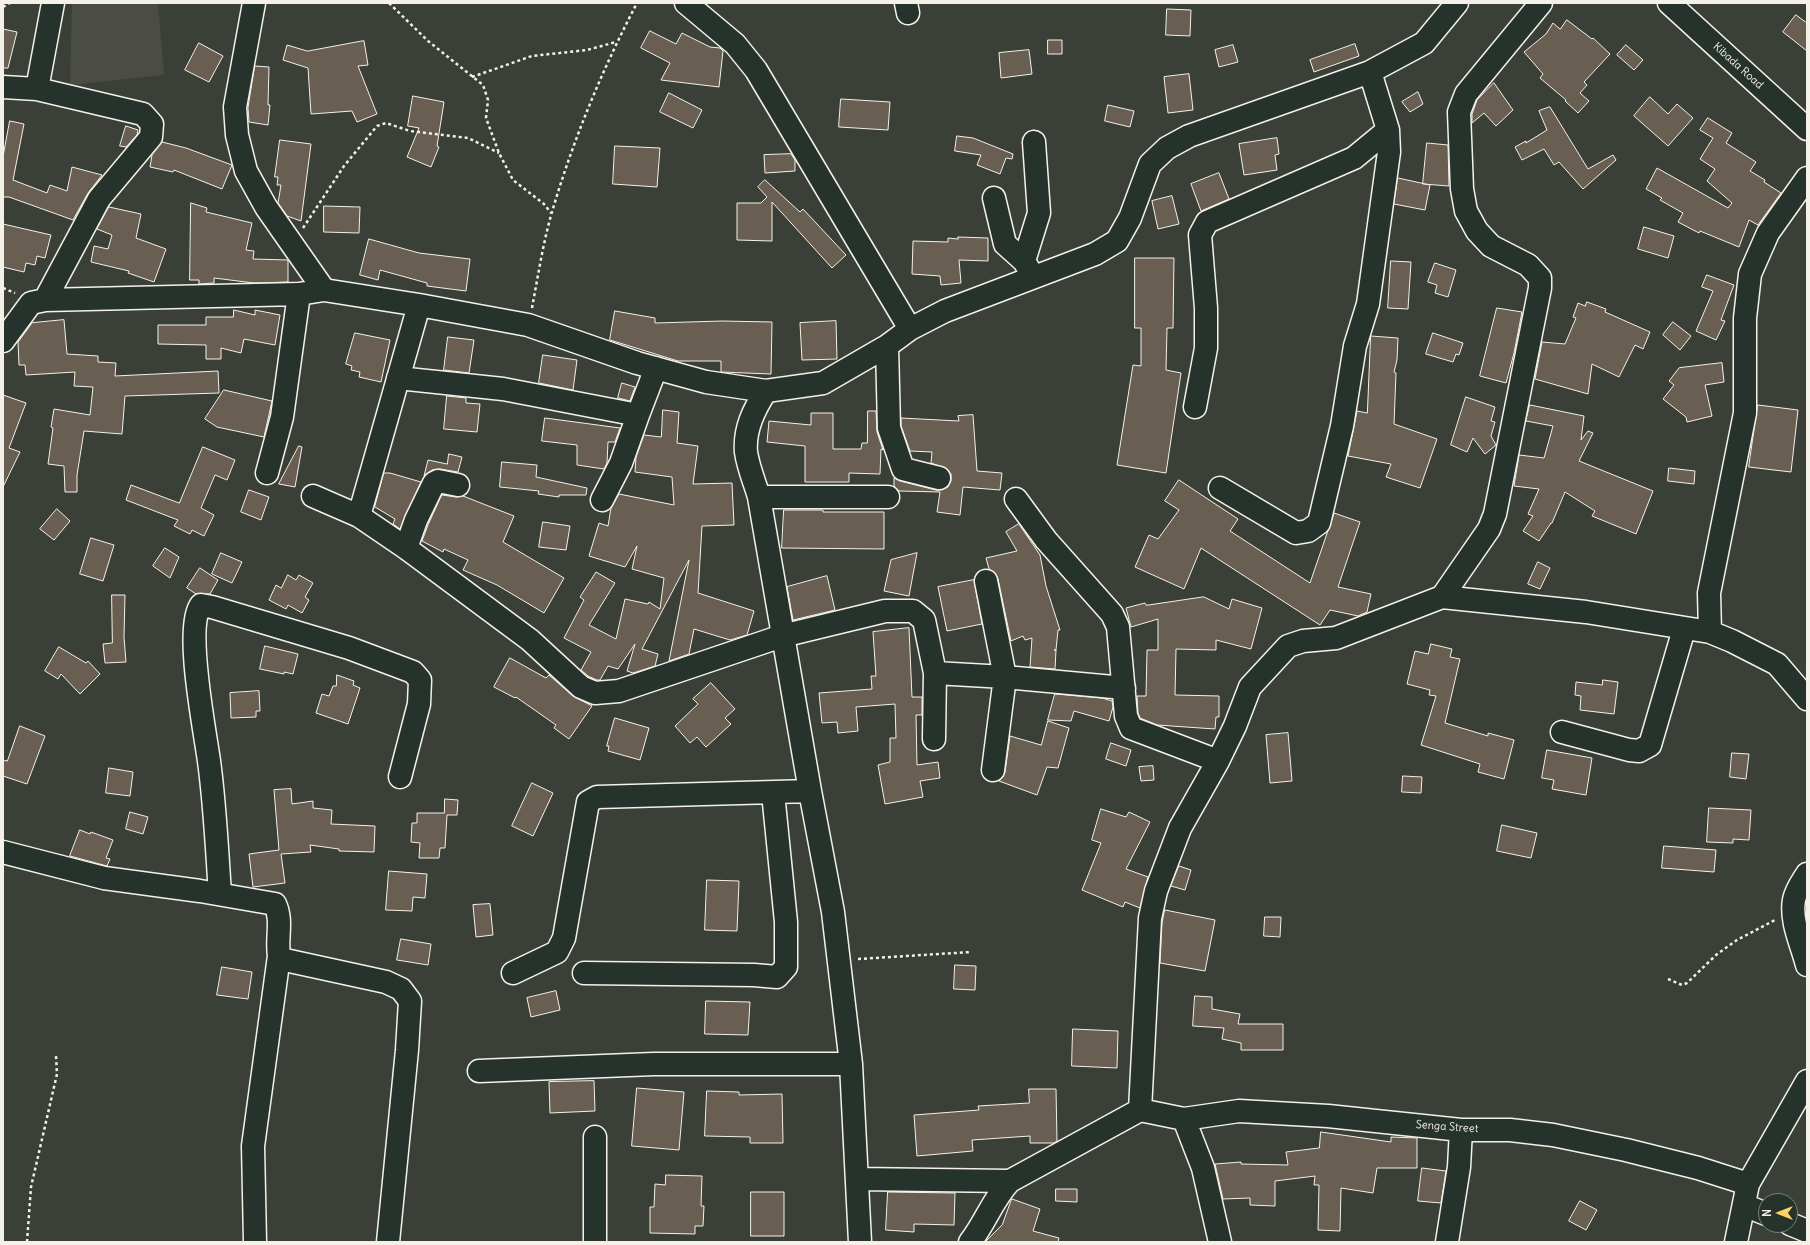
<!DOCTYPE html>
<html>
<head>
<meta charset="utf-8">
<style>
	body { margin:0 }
	#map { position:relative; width:1810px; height:1245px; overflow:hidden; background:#3a4038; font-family:Delius,sans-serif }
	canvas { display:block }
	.frame { position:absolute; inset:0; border:4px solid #f4f1e8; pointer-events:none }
	.north { position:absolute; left:1758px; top:1193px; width:40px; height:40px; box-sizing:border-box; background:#26332d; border:1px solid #787f78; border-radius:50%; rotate:270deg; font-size:11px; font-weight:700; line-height:16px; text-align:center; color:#f4f1e8 }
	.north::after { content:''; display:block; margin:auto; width:14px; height:18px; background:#ffd166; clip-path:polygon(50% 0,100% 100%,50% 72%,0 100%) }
</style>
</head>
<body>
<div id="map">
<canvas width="1810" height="1245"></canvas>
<div class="frame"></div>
<div class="north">N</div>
</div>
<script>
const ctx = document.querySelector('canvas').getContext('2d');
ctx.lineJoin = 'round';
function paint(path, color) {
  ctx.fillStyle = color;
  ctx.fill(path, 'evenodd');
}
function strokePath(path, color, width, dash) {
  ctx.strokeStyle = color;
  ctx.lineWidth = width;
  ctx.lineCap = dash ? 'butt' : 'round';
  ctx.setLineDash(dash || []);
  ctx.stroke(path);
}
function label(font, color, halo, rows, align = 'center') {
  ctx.font = font + ' Delius,sans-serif';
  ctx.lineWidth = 3;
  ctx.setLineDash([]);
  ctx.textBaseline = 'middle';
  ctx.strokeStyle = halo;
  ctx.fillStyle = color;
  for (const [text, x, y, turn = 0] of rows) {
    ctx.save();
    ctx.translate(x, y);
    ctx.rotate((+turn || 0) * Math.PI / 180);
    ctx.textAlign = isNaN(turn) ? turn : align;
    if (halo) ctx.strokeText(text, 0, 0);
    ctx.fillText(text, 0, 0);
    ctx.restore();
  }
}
const built = new Path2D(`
	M72,3H158L164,75L70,85Z`);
const building = new Path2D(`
	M1167,9L1191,10L1190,36L1166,35Z
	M1796,15L1807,23V51L1783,32Z
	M1567,20L1592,39L1593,38L1610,54L1584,82L1587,85L1580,93L1589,101L1578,113L1565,101L1566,100L1540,78L1543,74L1524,52L1546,34L1553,23L1560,29Z
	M3,29L17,32L8,68H3Z
	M650,31L676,44L682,33L710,47L720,48L723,51L719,87L661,80L670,63L641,48Z
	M1048,40H1062V54H1048Z
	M364,41L368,65L358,66L377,114L357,122L352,111L311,114L308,68L283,60L287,45L307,51Z
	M199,43L223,56L209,82L185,70Z
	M1355,44L1359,56L1314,72L1310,60Z
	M1233,45L1238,62L1219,67L1215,50Z
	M1626,45L1643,60L1634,70L1617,55Z
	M1029,50L1032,74L1001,78L999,53Z
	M255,66L269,67L268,105H270L268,125L249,122L248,108Z
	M1189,74L1193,110L1168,113L1164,77Z
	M1494,83L1513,110L1496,126L1484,113L1472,123V114L1477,100Z
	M1418,92L1423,104L1410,112L1402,102Z
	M669,93L702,110L693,128L660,112Z
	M413,96L444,102L437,146L439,147L431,167L407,157L419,128L408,126Z
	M1650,97L1668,114L1677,104L1693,118L1668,146L1634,116Z
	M841,99L890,102L888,130L839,127Z
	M1108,105L1134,111L1130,127L1105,121Z
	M1550,107L1588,169L1613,155L1616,160L1583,189L1559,162L1554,165L1544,149L1522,160L1515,147L1526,141V143L1547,130L1539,111Z
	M1708,118L1732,133L1726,143L1756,162L1750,171L1765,180L1764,182L1781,193L1758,225L1749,220L1739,247L1700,231L1699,233L1678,222L1683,213L1660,200L1662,198L1646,189L1657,168L1728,208L1732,203L1707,181L1715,169L1700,159L1713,138L1700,130Z
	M10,121L24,124L13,180L47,193L50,185L67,191L72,167L102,175L88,193L73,220L9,197H3V157Z
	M126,126L138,130L137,135L126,147L120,146Z
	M957,136L973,138L1013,154L1012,159L1006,158L1000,174L977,165L981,155L955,151Z
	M1277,138L1279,154L1275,155L1277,170L1244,175L1239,144Z
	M280,140L311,144L301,221L287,216L278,203L281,185H277L278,177H275Z
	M162,142L186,148L232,165L222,189L174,170L173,172L150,167L152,155Z
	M1427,143L1448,145L1449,186L1423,184Z
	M615,146L660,148L657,187L613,184Z
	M791,154L795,160V171L765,173L764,155Z
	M1219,173L1229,199L1201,211L1191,184Z
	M1398,178L1430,185L1425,210L1394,204Z
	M765,180L800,212L803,209L846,255L832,268L772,202V241L737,240V203H761L767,197L758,187Z
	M1172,196L1179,224L1158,229L1152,201Z
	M191,203L207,208L206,212L252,223L246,250L254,251L253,259L288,260V282L254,283L214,278V283L199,284V280H190Z
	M324,206L360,207L359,233L324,232Z
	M109,207L141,214L136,238L166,249L154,282L128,273L129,271L91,262L94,246L108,249L112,235L97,229Z
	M3,224L51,235L45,258L37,256L35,265L26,263L24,272L3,267Z
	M1644,227L1674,236L1668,258L1638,249Z
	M958,237L988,238V261L959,260L961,283L941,285L940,276L912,274L913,241L948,242V238L958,239Z
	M369,239L419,253L470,259L466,291L427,286V283L380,270L378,280L360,275Z
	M1135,258H1174L1173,328H1167L1166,370L1181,373L1166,473L1117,465L1133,365L1141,366V328H1135Z
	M1391,261L1411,262L1408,309L1388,308Z
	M1435,263L1456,270L1448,297L1435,293L1437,285L1428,282Z
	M1707,275L1734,285L1721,320L1725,321L1716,340L1696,331L1713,291L1702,287Z
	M1587,302L1606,309L1605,312L1650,332L1643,349L1635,345L1619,377L1592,364L1588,394L1535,379L1542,342L1565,344L1576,318L1573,317L1578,303L1585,306Z
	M1497,308L1522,312L1514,353L1506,383L1480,376Z
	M234,310L255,315V310L280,315L275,345L244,339L241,353L221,348V359H206V345L158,344V325H206V317H233Z
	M615,311L655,318V323L722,321L772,322L771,374L721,372V361H678L610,340Z
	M64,320L67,354L98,356V362L116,363L115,376L218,371L219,393L125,396L122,434L84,431L77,475V492H65L64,466L48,464L53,428L51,427L54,409L90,415L93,387L74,386L75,372L26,375L25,365H19L18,342L32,323Z
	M836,321L837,359L802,360L800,323Z
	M1673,322L1691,336L1680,350L1663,335Z
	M355,333L390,340L381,382L359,377L360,372L351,370L352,366L346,364Z
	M1433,333L1463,343L1459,355L1456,354L1453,362L1426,354Z
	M1371,336L1398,338L1397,360L1394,372L1396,373L1394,424L1437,439L1420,488L1386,477L1391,464L1348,456L1357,411L1367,413Z
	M448,337L474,340L469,373L444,370Z
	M543,355L577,360L573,390L539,383Z
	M1722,363L1724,382L1705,385L1712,416L1687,422L1686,417L1663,399L1674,385L1669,381L1679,368Z
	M622,383L635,387L630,401L618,398Z
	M224,390L272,401L264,437L217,427L205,419Z
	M3,395L26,403L9,448L20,452L3,487Z
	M447,396L466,398V403L480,404L477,432L444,429Z
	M1466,397L1495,407L1491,421L1495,422L1491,436L1496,445L1485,454L1473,438L1467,452L1451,445Z
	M1530,405L1584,416L1581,440L1588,431L1593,433L1579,461L1653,491L1636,534L1592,516L1595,511L1565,492L1552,523H1551L1539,541L1523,531L1533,516L1528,514L1539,489L1514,486L1519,455L1544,458L1553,426L1526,421Z
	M1758,405L1798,410L1791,472L1749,467Z
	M663,410L679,412L677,443L698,446L693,484L732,483L734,525L702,526L698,593L754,611L747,635L730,640L694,629L689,654L669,661L689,560L642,649L658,654L655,666L633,673L627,671L635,644L618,669L608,666L600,680H597L588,676L581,670L591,652L564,638L584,600L580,597L596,572L615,583L589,625L616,639L625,599L648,604L649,602L660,609L664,578L632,569L637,546L625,567L589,556L599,523L608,526L611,508L619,494L674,505L672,477L635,472L636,457L644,435L661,437Z
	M868,411H876L877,432L883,450L881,449L880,474L849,473V482H805V446L767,442L769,421L811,425V413H833V449H861L862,443H867Z
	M973,415L977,471L1002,473L1000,490L963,487L960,515L937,512L940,492L899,491L894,486V478L900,481L936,490H942L948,487L951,481V474L947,469L931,463L932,452L910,451L901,426V418L959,421L958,416Z
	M545,418L620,428L615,442H608L607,463L604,469L577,465V445L542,441Z
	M299,446L302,447L295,487L279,484Z
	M203,447L235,460L227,480L215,475L201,508L214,515L204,536L192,530L190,534L174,526L178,520L126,500L131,485L179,503Z
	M449,454L462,457L458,472L440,469L432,470L424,476L428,460L447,464Z
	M502,462L537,465L536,477L587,488L586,495H559V497L538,494L539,491L500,487Z
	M1669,468L1695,471L1694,484L1668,481Z
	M384,473H390L421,482L400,529L393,524L395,519L375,507Z
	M1179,480L1238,519L1230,531L1310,583L1334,513L1360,522L1338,587L1371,594L1367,612L1358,616L1330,610L1320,625L1201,548L1184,589L1135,567L1149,535L1158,539L1179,510L1165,501Z
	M249,490L269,497L261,520L241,512Z
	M442,495L456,497L463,496L514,516L503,542L564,578L544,613L497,585L463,570L468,560L444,549L443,552L422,541L428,525Z
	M57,509L70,521L54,540L40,529Z
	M784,510H823V512H884V549L782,548Z
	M543,522L570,526L566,550L539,547Z
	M1019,524L1040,555L1046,586L1060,630H1058L1056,650H1054H1056L1055,669L1030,667L1032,638L1025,640L1023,636L1011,641L998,579L995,573L989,569L986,558L1017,551L1006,532Z
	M91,538L114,545L103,581L80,574Z
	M165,548L179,557L170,578L153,566Z
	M221,553L242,562L232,583L212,574Z
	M917,553L909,596L884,591L891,560Z
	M1538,562L1550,568L1540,589L1528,584Z
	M200,568L218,580L210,594H196L187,588Z
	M288,575L296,580L299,575L313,583L305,597L309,600L302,613L288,605L286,609L269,600L276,585L281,588Z
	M827,576L835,610L793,620L787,587Z
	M974,580L982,624L947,631L938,587Z
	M112,595H125L124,637L126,662L105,663L103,644L112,643Z
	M1204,597L1229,609L1232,599L1262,608L1251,649L1216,640V650L1176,649L1175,695L1219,696V717H1216L1215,729L1157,725L1140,718L1138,713L1137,696H1146L1147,650H1158V619L1131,627L1126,608L1145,603L1146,605Z
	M909,628L912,697H922V715H916L917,765L938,762L940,778L920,781L923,797L885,804L878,765L890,762V738H896L895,704L856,707L858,731L838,733L837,722L822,723L819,693L872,689L871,676H876L873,632Z
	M1431,644L1452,649L1450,657L1460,659L1445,723L1488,736V733L1514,740L1504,779L1478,772L1480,764L1421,745L1436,696L1429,695L1430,690L1407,684L1415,651L1428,654Z
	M265,646L298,654L293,674L284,672V674L260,669Z
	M59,647L86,663L88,661L100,674L80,694L61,674L58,679L45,671Z
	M510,658L546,678L549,675L573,696L592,706L569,739L554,728L556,725L516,697L515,698L494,687Z
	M337,675L354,681L353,685L360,688L348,724L316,713L322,694L329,696L333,686H336Z
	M1603,680L1618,682L1614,714L1580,710L1581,696L1575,695L1576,682L1602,685Z
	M711,683L735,709L725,718L731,724L706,747L697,737L690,743L675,726L698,704L693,699Z
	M259,691L260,711H256V717L231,718L230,693Z
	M1055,694L1102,698L1112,701L1113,707L1109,721L1074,711L1071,721L1048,720Z
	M615,718L649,728L640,760L608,751L609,746H607Z
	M1048,721L1069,728L1058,768L1047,767L1037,795L999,781L1003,777L1005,772L1010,736L1041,745Z
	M20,726L45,736L27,784L3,776V760L7,761Z
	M1288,733L1292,781L1270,783L1266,735Z
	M1111,743L1131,750L1126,766L1106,759Z
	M1547,750L1592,758L1586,795L1552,789L1554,780L1542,778Z
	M1732,753L1749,754L1746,779L1730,777Z
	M1153,766L1154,780L1141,781L1139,767Z
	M109,768L133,772L130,796L106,793Z
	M1403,776L1422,777L1421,793L1402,792Z
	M532,783L553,793L533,836L512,826Z
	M291,789L292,804L313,801V808L332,810L331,824L375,826L374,852L339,851V849L310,845L311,852L281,854L285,883L253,887L249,854L279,850L274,790Z
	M445,799L458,800L457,815H447L445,848H440L439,858H419L420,843L411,842L412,823H417V813H444Z
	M1709,808L1751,810L1749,840L1733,839V843L1707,842Z
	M1101,809L1126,817L1129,812L1150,822L1126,869L1148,877L1140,908L1125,902L1123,907L1082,890L1101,843L1092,840Z
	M130,812L148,817L143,834L126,829Z
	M1502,825L1537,833L1531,858L1497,851Z
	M80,830L90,834L91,832L113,840L106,858L110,859L107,866L70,856Z
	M1664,846L1716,850L1714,872L1662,868Z
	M1179,866L1191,870L1185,890L1171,886Z
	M389,871L427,874L425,898L413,897L412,911L386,910Z
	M707,880L739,881L737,931L705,930Z
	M490,904L493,935L476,937L473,905Z
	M1165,910L1215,920L1205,971L1160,963L1162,923Z
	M1265,917H1281L1280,937L1264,936Z
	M401,939L431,944L428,965L397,960Z
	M955,965L976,966L975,990L954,989Z
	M222,967L252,972L248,999L217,995Z
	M556,991L560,1010L531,1017L527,998Z
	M1195,996L1212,997V1009L1240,1014L1238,1024H1283V1050H1241V1043L1222,1039L1224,1028L1193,1026Z
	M706,1001L750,1002L748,1035L705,1034Z
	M1073,1029L1118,1031L1117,1068L1072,1066Z
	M594,1081L595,1111L550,1113L549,1082Z
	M637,1088L684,1092L679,1150L632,1146Z
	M1029,1089H1056L1057,1141L1054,1143H1030V1136L972,1140L973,1151L917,1156L914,1115L979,1110L978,1106L1029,1103Z
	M707,1091L739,1092V1095L782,1094L783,1143H750V1137L705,1136Z
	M1321,1132L1391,1142V1137L1417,1138V1168H1377L1373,1193L1341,1188L1340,1231L1318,1230L1319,1185H1314L1315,1176L1275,1181V1206L1250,1205V1198L1223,1199L1215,1164L1241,1162V1164L1288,1165L1286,1152L1319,1148Z
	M1422,1168L1446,1171L1441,1203L1418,1201Z
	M666,1175L702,1176L701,1206H704L703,1226H695V1234L650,1233V1207H654L655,1184L665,1185Z
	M1056,1189H1077V1202L1056,1201Z
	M751,1192H784V1236H751Z
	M888,1192L955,1193L954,1225L914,1224V1232L886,1230Z
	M1012,1199L1040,1209L1033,1231L1059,1238L1058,1242H985L1002,1225Z
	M1580,1201L1597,1210L1586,1230L1569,1221Z`);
const path = new Path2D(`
	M389,3L428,41L483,85L488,100L486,118L499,153L513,180L544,204L551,213
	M3,7L10,3
	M472,77L532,56L587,50L616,42
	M303,228L344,166L377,126L386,123L410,131L468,138L499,153
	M3,288L15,293
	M532,308C538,276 543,243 552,212C573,140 602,70 637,3
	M858,959L971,952
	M1668,979L1682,985L1687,983L1716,955L1737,940L1775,920
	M27,1242L31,1187L57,1074L56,1056`);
const minor = new Path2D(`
	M254,3L235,107L237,135L246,171L266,207L324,290
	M686,3L735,44L756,70L910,329
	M906,3L908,13
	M3,87L37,89L143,114L152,124L151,137L99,199L45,300
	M37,89L53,3
	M994,198L1005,244L1024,261L1031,273
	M1024,261L1039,213L1034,142
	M3,341L31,303L45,300L299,294L324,290L419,305L528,325L637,363L706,382L766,391L823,383L887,346L910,329L945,311L1095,254L1117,241L1130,218L1150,164L1167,148L1189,136L1370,72L1424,43L1457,3
	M887,346L889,428L903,469L939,478
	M398,378L503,389L638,415
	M766,391C754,409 744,429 746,452C748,467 755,483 759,497L810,791L833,912L851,1064L860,1242
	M1195,407L1206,348V308L1200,235L1207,222L1354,158L1388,130L1370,72
	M267,473L282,417L299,294
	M1220,488L1296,533L1308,531L1319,523L1342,426L1355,346L1368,304L1389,152L1388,130
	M313,496L359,516L406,548L530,640L581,687L595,693L619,691L782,636L885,611H913L924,620L935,673L934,739
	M759,497H888
	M1016,499L1046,540L1112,614L1118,627L1126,716L1131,728L1218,761
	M602,500L621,463L638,415L656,368
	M359,516L419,305
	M406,548L416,520L434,483L438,481L458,485
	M986,581L1005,677L993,770
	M1442,597L1586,612L1710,632L1732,641L1777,664L1807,699
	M1710,632L1709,593L1745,413V318L1750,274L1768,233L1807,178
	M935,673L1005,677L1124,688
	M1562,732L1629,750L1639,751L1650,745L1684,629
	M3,852L104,878L200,891L275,904C283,921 276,938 279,956L285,960L386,982L401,989L410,1001L407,1050L388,1242
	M1807,874C1802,882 1796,890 1794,900C1790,921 1802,945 1807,965
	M220,894C217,850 215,805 209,761C205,731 184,627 201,605L212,607L349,648L413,672L420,680L419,704L400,777
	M513,973L557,952L564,938L588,802L597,797L810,791
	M584,973L754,975L777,977L786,967V922L773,793
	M479,1071L654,1064H851
	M1140,1110L1150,918L1156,891L1180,828L1218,761L1235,726L1250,687L1288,646L1303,641L1336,638L1442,597L1489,529L1495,514L1540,288V278L1528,265L1491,246L1477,231L1466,211L1462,189L1459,112L1466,94L1541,3
	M1140,1110L1184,1119L1239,1111L1328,1116L1461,1130H1510L1553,1135L1626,1150L1698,1168L1748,1184
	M1184,1119L1203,1168L1220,1242
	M595,1137V1242
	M857,1179L1010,1181
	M1744,1205L1766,1214
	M1790,1224L1807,1231
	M255,1242L253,1146L279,956
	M970,1242C985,1223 993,1199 1010,1181L1140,1110
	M1447,1242L1459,1167L1461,1130
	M1736,1242L1748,1184L1807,1081`);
const major = new Path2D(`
	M1669,3L1807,129`);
const streetNames = [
	["Kibada Road",1738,66,42],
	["Senga Street",1447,1127,4]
];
paint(built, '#4b4c43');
paint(building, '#685e52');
strokePath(building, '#f4f1e8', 1);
strokePath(minor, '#f4f1e8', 25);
strokePath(major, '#f4f1e8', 25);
strokePath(path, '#f4f1e8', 2.5, [3, 3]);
strokePath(minor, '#26332d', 22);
strokePath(major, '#26332d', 22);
label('11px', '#f4f1e8', '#26332d', streetNames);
</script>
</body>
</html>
